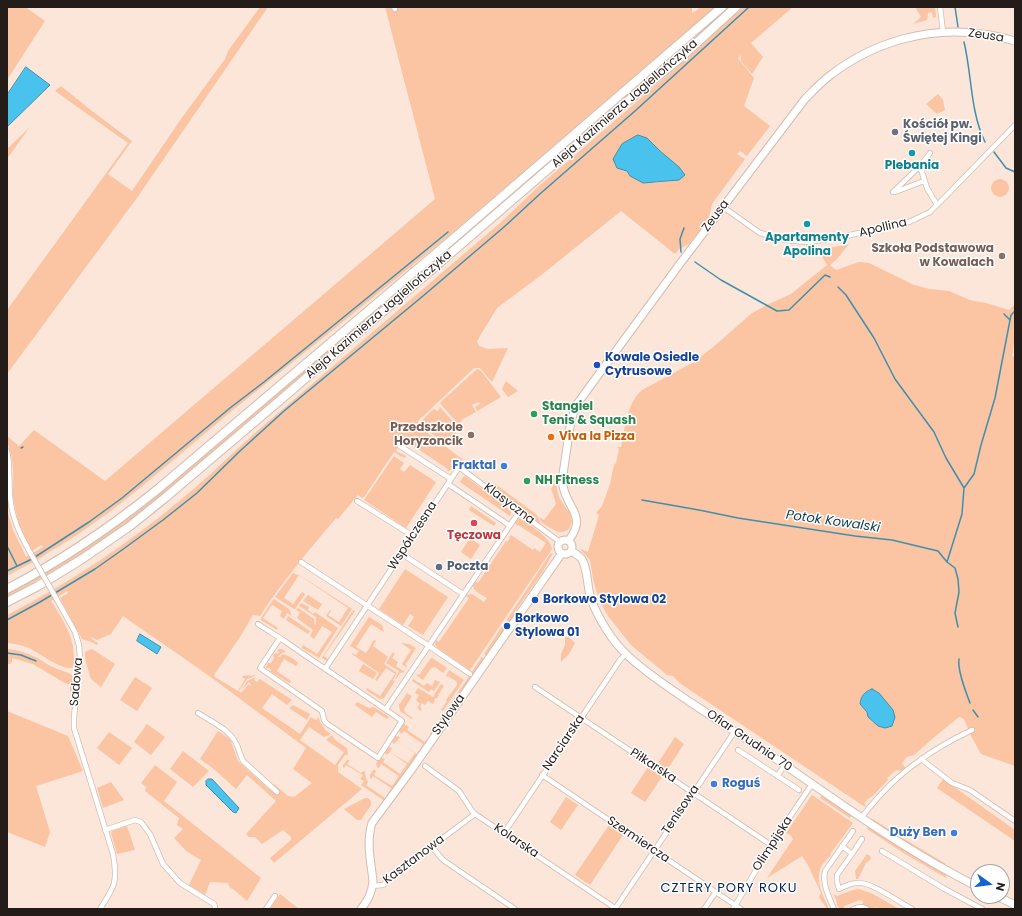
<!DOCTYPE html>
<html>
<head>
<meta charset="utf-8">
<style>
	body { margin:0 }
	#map { position:relative; width:1022px; height:916px; overflow:hidden; background:#fbe6d9; font-family:Poppins,sans-serif }
	canvas { display:block }
	.frame { position:absolute; inset:0; border:8px solid #241c18; pointer-events:none }
	.north { position:absolute; left:970px; top:864px; width:40px; height:40px; box-sizing:border-box; background:#fff; border:1px solid #a7a4a3; border-radius:50%; rotate:104deg; font-size:11px; font-weight:700; line-height:16px; text-align:center; color:#241c18 }
	.north::after { content:''; display:block; margin:auto; width:14px; height:18px; background:#1164ce; clip-path:polygon(50% 0,100% 100%,50% 72%,0 100%) }
</style>
</head>
<body>
<div id="map">
<canvas width="1022" height="916"></canvas>
<div class="frame"></div>
<div class="north">N</div>
</div>
<script>
const ctx = document.querySelector('canvas').getContext('2d');
ctx.lineJoin = 'round';
function paint(path, color) {
  ctx.fillStyle = color;
  ctx.fill(path, 'evenodd');
}
function strokePath(path, color, width, dash) {
  ctx.strokeStyle = color;
  ctx.lineWidth = width;
  ctx.lineCap = dash ? 'butt' : 'round';
  ctx.setLineDash(dash || []);
  ctx.stroke(path);
}
function label(font, color, halo, rows, align = 'center') {
  ctx.font = font + ' Poppins,sans-serif';
  ctx.lineWidth = 3;
  ctx.setLineDash([]);
  ctx.textBaseline = 'middle';
  ctx.strokeStyle = halo;
  ctx.fillStyle = color;
  for (const [text, x, y, turn = 0] of rows) {
    ctx.save();
    ctx.translate(x, y);
    ctx.rotate((+turn || 0) * Math.PI / 180);
    ctx.textAlign = isNaN(turn) ? turn : align;
    if (halo) ctx.strokeText(text, 0, 0);
    ctx.fillText(text, 0, 0);
    ctx.restore();
  }
}
const green = new Path2D(`
	M7,7H25L45,21L7,80Z
	M260,7H268L139,195L7,374V310L128,143L55,91L61,86L92,111L132,141L108,174L132,191L181,119L225,59L228,51Z
	M385,7H692V13L697,10L700,7H715L451,234L349,317L233,410L140,488L111,511L80,533L37,560L7,576V510L13,530L26,557L43,547L41,545L32,551C22,535 15,514 13,495C13,483 14,472 12,460C11,451 7,444 7,436L19,446L34,430L105,481L435,199Z
	M726,7H730L396,295L167,491L120,528L87,551L52,572L7,597V594C64,564 115,529 165,489L394,293Z
	M743,7H793L751,43L763,57C759,63 756,68 752,74L741,61V55L738,58L754,78L744,106L770,126L747,156L740,151L737,154L745,159L712,204L709,218L689,244L679,249L675,254L621,211L540,276L497,308L477,341L479,346L488,349L508,348L492,382L480,368H474L418,421C417,425 419,426 421,428L470,465L467,469L459,463L453,471L451,470L448,471H447L448,469L409,443L411,441L406,437L403,442L408,446L407,447L400,442L396,451L406,456L405,458L402,457L394,452L364,497L362,498L358,495L338,519L336,518C309,550 282,582 260,616L253,615L240,637L214,675L215,677L238,691L245,679L242,677C245,674 250,677 255,675V676L247,679L239,691L241,693L249,684L251,686V685L249,682L241,691L247,681L256,677L254,680L257,682L260,679L292,700L287,705L272,694L262,708L300,734L311,717L316,720L318,718H319C320,725 324,725 325,730L331,734L324,737L309,727L300,740L335,765L344,752L326,740L332,735L335,740L347,748L348,755H345L338,765V772L362,789L274,863L270,858L291,840V837L283,830L262,844L255,837H249L246,834L276,801L247,775L236,789L215,770L200,759L218,731L230,739L238,761L269,789L274,784L288,796L294,797L312,783L293,769L306,748L208,675L123,616L111,634L97,640L91,637L93,640L98,643L97,645L91,642L82,639L60,598L68,593L67,591L51,601C60,615 70,630 73,647C74,653 74,660 75,666C72,667 71,668 69,668C59,668 39,653 29,648C22,645 15,644 7,643V615C71,582 128,544 183,498C211,475 236,449 263,426C342,359 420,291 499,224L539,186L684,61ZM647,138L660,151L679,180L655,183L630,176L627,171Z
	M915,7H935L936,17L933,18L932,12L928,13L927,20L913,24L921,17Z
	M938,94L943,100L945,110L937,114L926,104Z
	M29,128L7,159V149Z
	M991 188a9 9 0 1 1 18 0a9 9 0 1 1-18 0Z
	M849,244L837,259L830,265L836,270L859,262L869,263L914,285L930,289L949,291L970,300L986,303L1009,310L1014,305L1015,306V338L1012,356L1015,357V766L981,754L971,736L964,719L959,717L938,734L914,755L907,757L902,763L906,769L902,771L896,770L887,778L888,780L872,797L869,798L864,803L866,805L865,807L681,684L673,676L667,675L631,645L608,616L600,602L596,590L593,579L590,560L580,549L588,552L599,515L596,513L602,506L610,484L614,465L616,463L619,449L617,447H621C625,429 627,402 642,390L694,362L712,348L752,313L769,304L791,294L827,265L818,250ZM866,691L879,693L885,701L878,726L868,717L867,712L860,704L861,698Z
	M478,369L482,372L501,397L477,411L475,407L480,404L479,402L472,405L476,412L463,419L459,424L457,423L440,403L442,401L476,370Z
	M506,381L518,391L508,397L502,389Z
	M438,405L459,428L447,445L419,424V423L434,409L437,411L440,408Z
	M394,456L404,463L400,469L404,472L410,465L436,482L406,528L364,500Z
	M555,474L557,489L559,497L567,510L569,511L572,521L570,527L568,530L562,532H558L542,523L539,517L544,520L556,504L551,488L553,487L546,475L555,476Z
	M465,476L511,511V513L510,516L460,482L463,477Z
	M494,483L537,515L541,524L494,489L493,486Z
	M471,506L496,523L494,526L469,510Z
	M519,518L522,519C530,525 551,538 552,549L470,670L436,647L435,643L436,640L439,642L469,598L465,595L472,594L484,602L487,598C480,594 470,590 474,581L478,583L506,541L507,542L510,538L509,537L511,535L533,550L534,548L540,552L546,543L518,525L517,526L515,523Z
	M470,538L480,545L471,559L461,552Z
	M553,553L542,573L514,613L515,614L514,617L510,624L506,621L550,554Z
	M405,569L448,597L423,635L408,626L414,617L410,614L403,625L379,609Z
	M293,573L301,576L352,609L341,626L326,616L330,610L331,611L328,615L339,622L348,608L299,575L284,598L293,604L302,592L305,594L295,609H294L275,597Z
	M308,595L322,604L318,610L303,601Z
	M274,599L289,609L292,616L287,613L284,619L280,616L282,611L272,605L263,618L278,628L277,630L261,620V618L273,600Z
	M301,603L309,607L308,610L313,614L315,612L338,628L319,658L302,648V647L303,645L317,654L332,632L322,626L314,639L310,636L313,630L297,618L300,612L296,610L298,608L314,619L315,625L316,624V617L299,606Z
	M353,610L355,611L324,656L328,659L327,661L322,658Z
	M288,616L310,631L308,634L286,620Z
	M369,617L382,625L384,632L371,624L356,647L366,653L374,640L376,641L373,646L388,657L384,664L397,673L393,680L395,681L384,698L380,699L366,690L367,688L380,696L395,674L386,668L377,681L375,680L379,673L352,654V653L356,655L359,651L350,646Z
	M505,622L507,624L504,628L506,629L487,656L484,654Z
	M565,637H569L575,643L569,654L561,662V654L565,645Z
	M401,643L409,644L416,648L406,664L407,668L402,664L411,650Z
	M7,649C19,650 30,654 41,660C45,663 50,666 55,668C62,671 70,672 75,678L73,697L70,690V685L63,682L33,664L12,658V662L10,664H7Z
	M92,649L115,664L101,687L92,680L90,677L85,658V652Z
	M279,649H282L286,652L282,653L277,657H280L283,654C289,656 293,658 298,663L296,666L284,659L277,671L291,681L290,683H289L270,671L271,670L269,667L267,669L266,667L268,663H271L274,658L273,655L275,653L278,654L279,652L277,651Z
	M393,652L395,654L392,658L398,662L396,666L405,672L400,673L396,679H395L399,671L386,663Z
	M482,657L485,659L432,735L430,734Z
	M432,658L447,668L443,673L435,667L431,668L423,680L416,675L420,674L430,659Z
	M363,664L377,673L373,679L359,671Z
	M449,670L464,680L443,711L441,710L447,701L446,700L457,685V682L448,676V677L446,676Z
	M135,677L152,688L137,711L120,700Z
	M413,679L424,686L427,683L432,686L435,680L440,682L434,691L431,689L429,692L412,681Z
	M441,684L444,686L438,695H439L437,698H436L434,700L435,701L433,704L428,701L425,705L422,703L420,707L422,709L420,711L419,710V709L417,708L420,704L416,700L419,695L415,693L418,688L433,697Z
	M407,693L412,696L404,709C404,713 409,715 413,718L412,719L400,711L399,705Z
	M357,702L369,708L374,707L389,717L387,719L376,712L372,717L355,705Z
	M293,705L310,714L307,720L289,708Z
	M7,711L68,736L83,771L36,786L50,832L45,847L7,832Z
	M147,724L165,737L151,755L134,742Z
	M404,724L409,727L407,730L425,742L427,739V741L394,789L392,788L385,798L386,800L385,801L361,785L364,781L360,779L363,775L346,765L344,768L343,767V765L347,760H350L347,764L361,773L364,771H365L366,779L368,782L366,785L385,798L391,788L373,776L371,779L370,778V775L373,770H375L376,771L374,775L392,786L399,776L381,764L379,768L377,767C375,763 378,759 380,757L385,759L383,762L400,774L407,764L390,752L387,755L385,753L384,751L388,747L392,748L390,752L408,763L415,753L397,741L394,744L392,742L393,738L396,736L400,737L397,741L417,754L423,744L404,731L401,734L399,731Z
	M109,732L132,748L119,765L97,748Z
	M675,737L684,744L667,770L658,763Z
	M183,751L209,771L193,787L170,769Z
	M155,765L177,782L164,801L261,878L247,901L233,889L230,888L228,883L210,882L205,895L189,885L201,860L186,851L174,838L183,829L177,825L179,818L145,791L146,787L141,783Z
	M648,767L662,777L645,802L631,793Z
	M943,779L1015,830V841L937,788Z
	M111,782L124,800L103,808L97,788Z
	M812,795L853,823L830,854L831,855C828,858 825,861 822,865C814,880 823,895 829,909H827L819,897L821,893L808,865L802,856L767,878L793,839L790,835L786,833Z
	M822,795L852,815L850,818L820,798Z
	M566,797L578,805L561,830L550,822Z
	M365,798H368L371,801V805L361,820H357L344,809Z
	M873,819L901,837L946,864L943,865L898,838L872,820Z
	M609,825L623,835L590,885L575,875Z
	M868,825L903,849L944,873L946,875V878L902,852L867,829Z
	M127,826L135,850L117,854L111,833L112,831Z
	M867,854L870,856L871,859L866,863L858,879H856L855,871Z
	M859,889L873,894L899,909H879L875,907L874,909H871L862,905L863,901L860,900L844,906V909H840L839,907L838,908L836,899L833,894L837,896L853,890Z
	M280,894L299,909H270Z`);
const water = new Path2D(`
	M26,67L50,85L7,127V95Z
	M638,135L647,138L660,151L679,167L685,175L679,180L643,183L630,176L627,171L617,168L613,159L622,144Z
	M140,634L161,647L157,654L137,641Z
	M872,689L879,693L893,710L895,717L892,726L885,728L878,726L868,717L867,712L860,704C861,696 864,692 872,689Z
	M208,779H212L239,808L236,813L233,812L206,785V781Z`);
const stream = new Path2D(`
	M955,7L958,27
	M964,42C972,75 970,111 985,142
	M994,152L1006,168L1015,172
	M681,252L680,239L684,228
	M695,262L721,280L777,311L789,310L825,275L830,277
	M838,287L846,295L874,338L895,379L934,432L946,458L964,488
	M1004,314L1010,320
	M21,448L23,447
	M642,500L699,510L738,518L855,536L892,540L938,551L947,562L955,568L958,579L959,592L955,613L958,627
	M7,546L17,566
	M35,557L89,522L122,498L230,408L264,382L448,232
	M947,562L962,514L964,488L974,474L981,445L995,398L1011,315L1015,311
	M7,571L32,559
	M7,620L40,602L95,569L122,550L163,520L197,493L240,451L284,411L423,296L504,227L541,193L635,111L749,7
	M7,653L21,655L36,661
	M959,659C957,671 966,692 970,703
	M973,710L978,717`);
const street = new Path2D(`
	M394,7L395,9
	M940,7L943,32
	M930,153L920,166L927,188L937,205
	M893,192L920,166
	M895,192L924,181
	M723,207L760,233L781,239L795,241L808,242L841,237L909,222L930,212L949,193L1015,125
	M400,446L451,479
	M7,451C11,468 8,486 11,504C14,523 22,538 31,554
	M448,484L509,525
	M357,501L413,536
	M402,554L463,594
	M301,562L429,646L470,674
	M56,598L75,632L79,645L80,658L74,717V728L113,854C118,882 115,886 100,909
	M258,624C267,630 277,636 286,642C324,669 364,694 402,721L378,758L326,723L324,720L322,711L260,668L280,638
	M325,669L459,467L519,512L560,542
	M535,687L771,845
	M386,709L519,512
	M198,713C210,721 229,729 236,743C239,749 240,755 243,761L277,792
	M738,750L799,790
	M921,759L952,783L970,790L1015,821
	M425,766L459,791L472,811L475,814L615,908
	M542,775L741,909
	M777,776L785,765
	M862,817C878,796 897,776 919,761C935,749 953,739 972,730
	M105,830L135,820L141,822L150,834L163,864L180,883L214,904L215,907V909
	M504,833L620,660L626,654
	M842,846L852,854L837,875V882L839,889C845,886 851,883 857,883C870,881 899,902 912,909
	M432,847L443,860L515,909
	M882,851L943,888L982,909
	M852,854L862,839
	M372,886L383,885L402,868L427,850L475,814
	M266,909L275,896
	M615,909L735,731
	M704,909L716,892
	M733,909L771,845L812,784
	M834,909C829,897 822,884 825,871L853,831
	M853,909C858,907 861,906 867,909`);
const secondary = new Path2D(`
	M558 547a7 7 0 1 1 14 0a7 7 0 1 1-14 0Z
	M569,540C586,517 570,511 564,490C563,487 563,484 562,481L571,420L577,404L679,265L805,99C814,90 822,81 832,74C874,42 929,26 982,34C993,35 1004,38 1015,41
	M571,551C575,553 578,555 581,558C588,567 587,588 591,599C598,618 612,641 627,655C646,673 668,687 690,702C714,718 739,734 763,750C833,798 902,849 978,887
	M997,896L1015,905
	M361,909C368,900 372,893 373,881C371,862 366,842 372,823L412,769L562,553`);
const highway = new Path2D(`
	M7,589C61,561 111,527 158,489L454,238L722,7
	M7,602L38,586L82,559L130,526L166,497L278,402L618,109L679,59L736,7`);
const streetBridge = new Path2D(`
	M31,554L56,598`);
const markers = [
	[895,132,4,"#6b7280"],
	[912,153,4,"#0f9aa8"],
	[807,224,4,"#0f9aa8"],
	[1002,256,4,"#8d6e63"],
	[597,365,4,"#1a4fb4"],
	[534,414,4,"#2e9e5b"],
	[471,435,4,"#8d6e63"],
	[551,437,4,"#e8710a"],
	[504,466,4,"#3f7fe0"],
	[527,481,4,"#2e9e5b"],
	[474,523,4,"#e0444e"],
	[439,567,4,"#5c6f8a"],
	[535,600,4,"#1a4fb4"],
	[507,626,4,"#1a4fb4"],
	[714,784,4,"#3f7fe0"],
	[954,833,4,"#3f7fe0"]
];
const streetNames = [
	["Zeusa",986,36,9],
	["Aleja Kazimierza Jagiellończyka",625,104,-41],
	["Zeusa",716,216,-53],
	["Apollina",883,228,-13],
	["Aleja Kazimierza Jagiellończyka",379,315,-41],
	["Klasyczna",509,504,37],
	["Współczesna",413,536,-57],
	["Sadowa",77,682,-85],
	["Stylowa",449,715,-55],
	["Ofiar Grudnia '70",749,741,34],
	["Narciarska",564,743,-56],
	["Piłkarska",653,766,33],
	["Tenisowa",681,810,-56],
	["Szermiercza",638,840,34],
	["Kolarska",516,841,34],
	["Olimpijska",773,844,-57],
	["Kasztanowa",414,860,-37]
];
const worshipNames = [
	["Kościół pw.",903,125],
	["Świętej Kingi",903,139]
];
const cultureNames = [
	["Plebania",912,166],
	["Apartamenty",807,238],
	["Apolina",807,252]
];
const educationNames = [
	["Szkoła Podstawowa",994,249],
	["w Kowalach",994,263],
	["Przedszkole",463,428],
	["Horyzoncik",463,442]
];
const transitNames = [
	["Kowale Osiedle",605,358],
	["Cytrusowe",605,372],
	["Borkowo Stylowa 02",543,600],
	["Borkowo",515,619],
	["Stylowa 01",515,633]
];
const leisureNames = [
	["Stangiel",542,407],
	["Tenis & Squash",542,421],
	["NH Fitness",535,481]
];
const foodNames = [
	["Viva la Pizza",559,437]
];
const shopNames = [
	["Fraktal",496,466],
	["Roguś",722,784,"left"],
	["Duży Ben",946,833]
];
const healthNames = [
	["Tęczowa",474,536]
];
const serviceNames = [
	["Poczta",447,567]
];
const waterNames = [
	["Potok Kowalski",833,522,8]
];
const neighbourhoodNames = [
	["CZTERY PORY ROKU",729,889]
];
paint(green, '#fbc4a2');
paint(water, '#4ac2ee');
strokePath(water, '#3f90ae', 1);
strokePath(stream, '#3f90ae', 1.5);
strokePath(street, '#d2bdb1', 6);
strokePath(secondary, '#d2bdb1', 9);
strokePath(highway, '#d2bdb1', 10);
strokePath(street, '#fff', 4.5);
strokePath(secondary, '#fff', 7);
strokePath(highway, '#fff', 8);
strokePath(streetBridge, '#d2bdb1', 6, []);
strokePath(streetBridge, '#fff', 4.5);
for (const [x, y, r, color] of markers) {
  const dot = new Path2D();
  dot.arc(x, y, r, 0, 2 * Math.PI);
  ctx.fillStyle = color;
  ctx.fill(dot);
  strokePath(dot, '#fff', 1.5);
}
label('12px', '#241c18', '#fff', streetNames);
label('bold 12px', '#5b616d', '#fff', worshipNames, 'left');
label('bold 12px', '#0d838f', '#fff', cultureNames);
label('bold 12px', '#785e54', '#fff', educationNames, 'right');
label('bold 12px', '#164399', '#fff', transitNames, 'left');
label('bold 12px', '#27864d', '#fff', leisureNames, 'left');
label('bold 12px', '#c56008', '#fff', foodNames, 'left');
label('bold 12px', '#366cbe', '#fff', shopNames, 'right');
label('bold 12px', '#be3a42', '#fff', healthNames);
label('bold 12px', '#4e5e75', '#fff', serviceNames, 'left');
label('italic 13px', '#083e50', '#fff', waterNames);
ctx.letterSpacing = '1px';
label('13px', '#02285b', '#fff', neighbourhoodNames);
ctx.letterSpacing = '0px';
</script>
</body>
</html>
